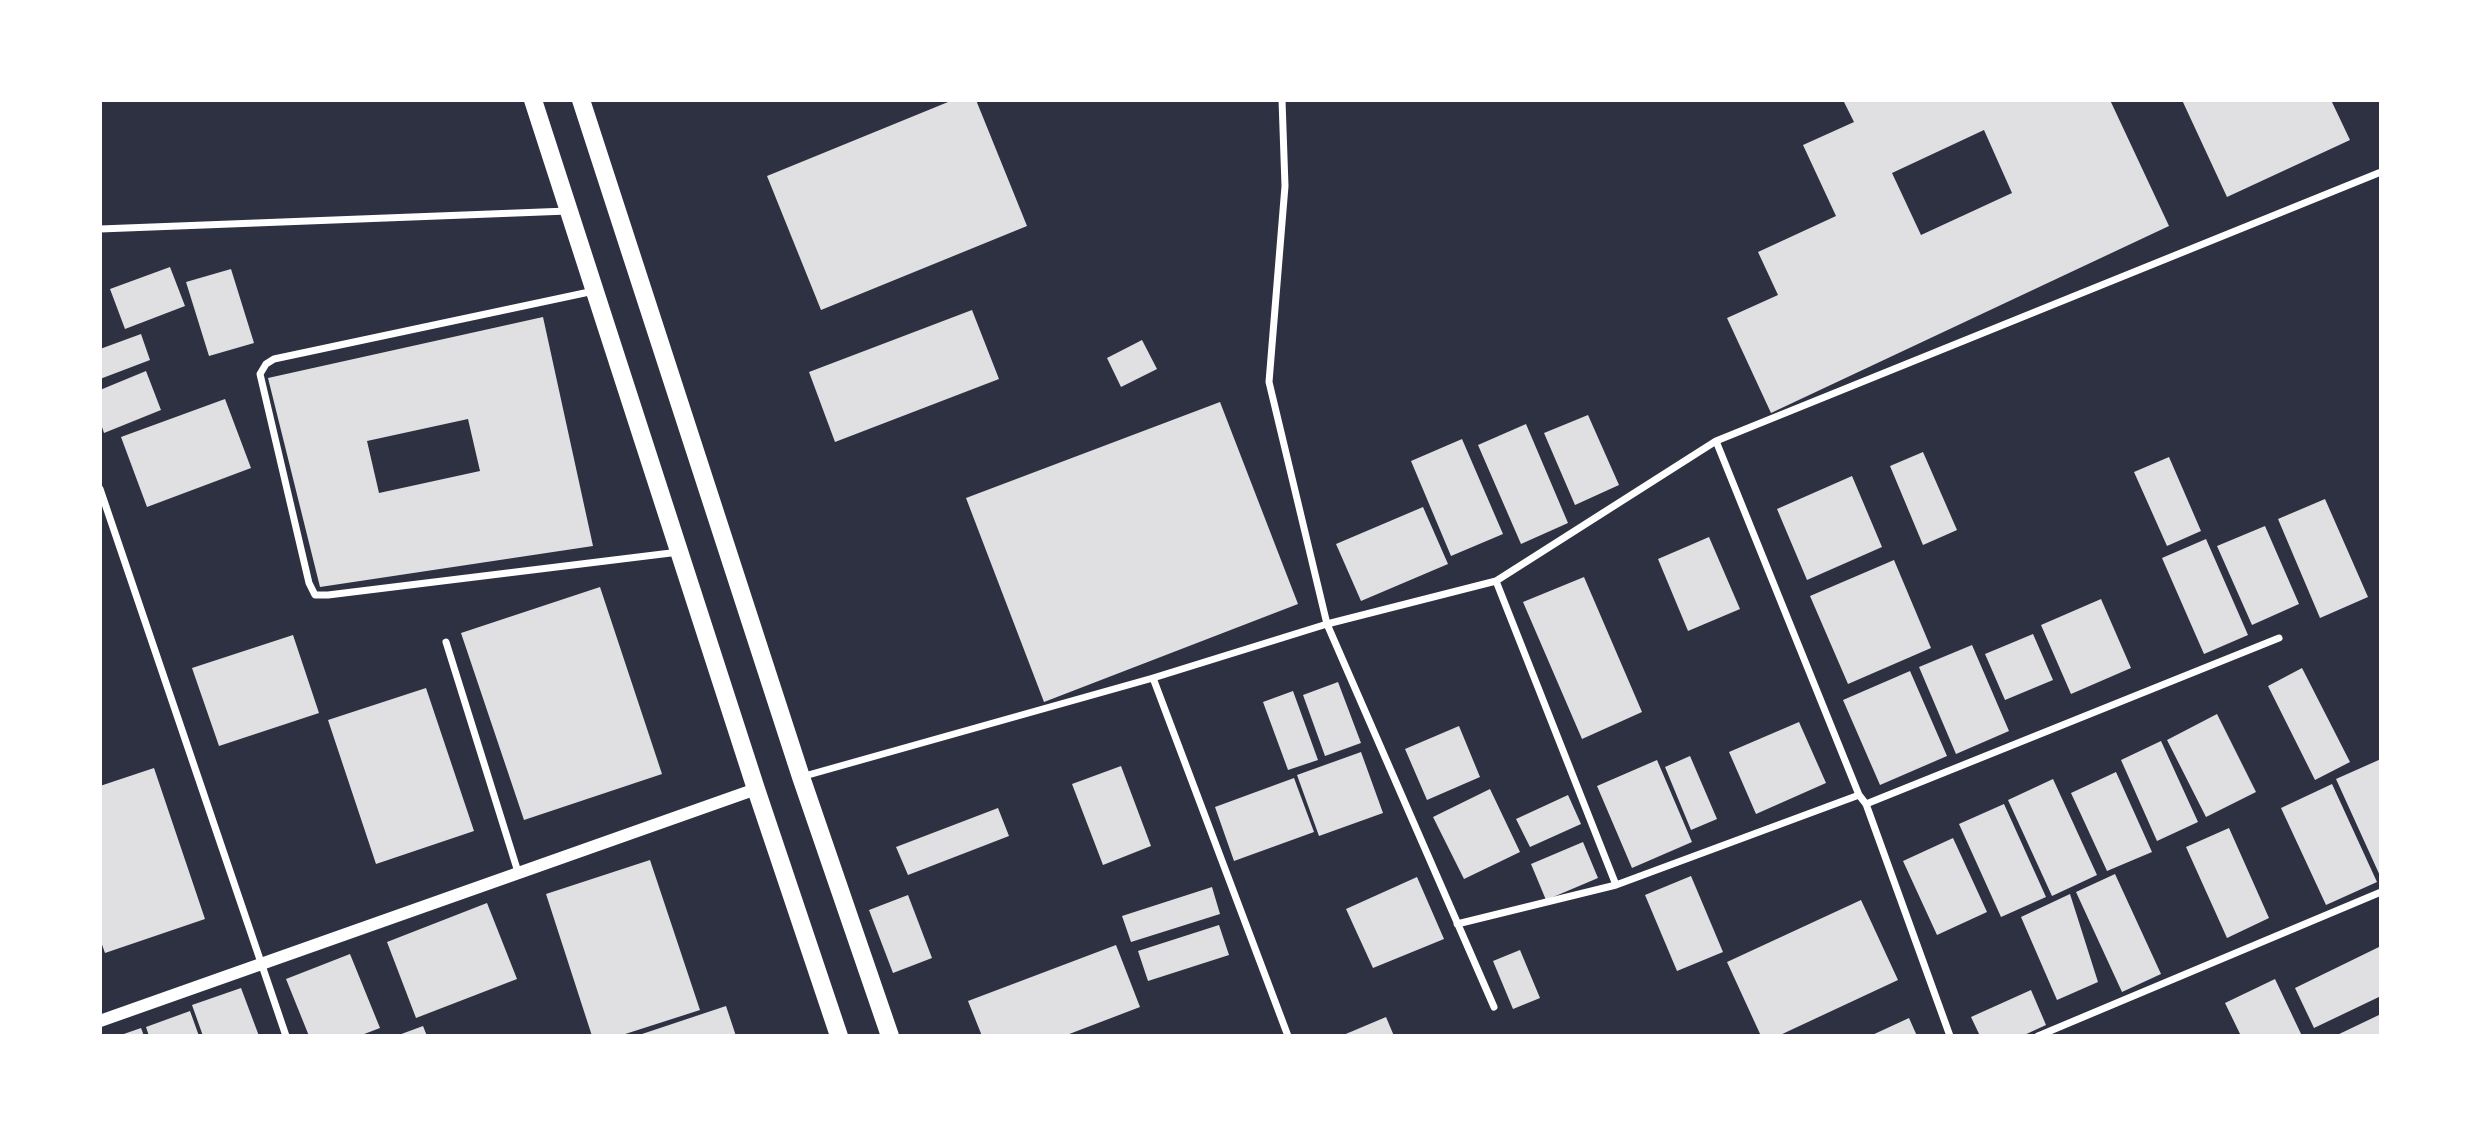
<!DOCTYPE html>
<html>
<head>
<meta charset="utf-8">
<style>
	body { margin:0 }
	#map { position:relative; width:2481px; height:1136px; overflow:hidden; background:#2d3142; font-family:"Open Sans",sans-serif }
	canvas { display:block }
	.frame { position:absolute; inset:0; border:102px solid #fff; pointer-events:none }
</style>
</head>
<body>
<div id="map">
<canvas width="2481" height="1136"></canvas>
<div class="frame"></div>
</div>
<script>
const ctx = document.querySelector('canvas').getContext('2d');
ctx.lineJoin = 'round';
function paint(path, color) {
  ctx.fillStyle = color;
  ctx.fill(path, 'evenodd');
}
function strokePath(path, color, width, dash) {
  ctx.strokeStyle = color;
  ctx.lineWidth = width;
  ctx.lineCap = dash ? 'butt' : 'round';
  ctx.setLineDash(dash || []);
  ctx.stroke(path);
}
const building = new Path2D(`
	M953,100H976L1027,226L821,310L767,176Z
	M1843,100H2110L2169,226L1771,413L1727,318L1778,295L1758,252L1836,216L1803,145L1854,122ZM1984,130L2012,193L1921,235L1892,173Z
	M2182,100H2331L2350,140L2227,197Z
	M170,267L185,306L125,329L110,289Z
	M231,269L254,343L209,356L186,282Z
	M972,310L999,379L835,442L809,372Z
	M543,317L593,546L320,587L268,378ZM468,419L480,471L379,493L367,441Z
	M141,334L150,360L100,379V349Z
	M1142,340L1157,369L1121,387L1107,358Z
	M146,371L161,410L104,433L100,421V390Z
	M225,399L251,468L147,507L121,437Z
	M1220,402L1298,604L1044,702L966,498Z
	M1588,415L1619,485L1575,505L1544,433Z
	M1526,424L1568,523L1521,544L1478,445Z
	M1462,439L1503,534L1451,556L1411,461Z
	M1923,452L1957,530L1923,545L1890,466Z
	M2169,457L2201,531L2167,546L2134,472Z
	M1852,476L1882,547L1807,580L1777,509Z
	M2325,499L2368,597L2320,618L2278,519Z
	M1423,507L1448,564L1361,601L1336,544Z
	M2265,526L2299,604L2252,625L2217,546Z
	M1709,537L1740,609L1688,631L1658,559Z
	M2206,539L2248,635L2204,654L2162,558Z
	M1894,560L1931,648L1848,684L1810,596Z
	M1584,577L1642,712L1582,739L1523,602Z
	M600,587L662,774L524,820L461,633Z
	M2101,599L2131,668L2071,694L2041,625Z
	M2033,634L2053,680L2005,700L1985,654Z
	M293,635L319,713L219,746L192,668Z
	M1972,645L2009,731L1956,754L1919,667Z
	M2302,668L2350,762L2315,780L2268,686Z
	M1910,671L1947,756L1880,785L1843,700Z
	M1338,682L1361,743L1325,756L1303,695Z
	M426,688L474,831L376,864L328,720Z
	M1293,691L1318,760L1288,770L1263,702Z
	M2217,714L2256,792L2206,817L2167,740Z
	M1799,722L1826,783L1756,814L1729,752Z
	M1459,726L1480,777L1427,800L1405,749Z
	M2161,741L2198,822L2157,841L2121,760Z
	M1361,752L1383,813L1319,836L1297,775Z
	M1690,756L1717,819L1691,830L1665,767Z
	M2381,759V878L2336,779Z
	M1657,760L1692,842L1632,868L1597,786Z
	M1121,766L1151,846L1103,865L1072,784Z
	M154,768L205,919L105,953L100,939V786Z
	M2116,772L2152,852L2107,871L2071,793Z
	M1294,778L1314,832L1234,861L1215,807Z
	M2053,779L2097,875L2052,896L2008,800Z
	M2332,784L2377,882L2326,905L2281,808Z
	M1490,789L1520,852L1464,879L1433,817Z
	M1568,795L1581,824L1530,847L1516,819Z
	M2004,804L2046,897L2001,917L1959,824Z
	M998,808L1009,836L908,875L896,847Z
	M2229,828L2269,918L2227,938L2186,847Z
	M1953,838L1987,912L1937,935L1903,861Z
	M1583,842L1598,878L1546,900L1531,864Z
	M650,860L700,1010L619,1036H592L546,894Z
	M2115,874L2161,974L2122,992L2076,892Z
	M1691,876L1723,952L1677,971L1645,895Z
	M1417,877L1444,939L1373,968L1346,909Z
	M1212,887L1220,914L1131,942L1122,916Z
	M2070,894L2098,982L2057,1000L2021,917Z
	M908,895L932,958L893,973L869,910Z
	M1861,900L1898,980L1778,1036H1761L1727,962Z
	M487,903L517,979L416,1018L387,942Z
	M1219,925L1229,955L1148,981L1138,951Z
	M1116,945L1140,1007L1064,1036H982L968,1001Z
	M2381,946V996L2314,1028L2295,988Z
	M1520,950L1540,998L1513,1009L1493,961Z
	M350,954L380,1028L359,1036H309L286,979Z
	M2275,979L2302,1036H2241L2225,1003Z
	M241,988L259,1036H203L192,1005Z
	M2031,990L2046,1025L2022,1036H1980L1971,1017Z
	M726,1006L736,1036H636Z
	M190,1011L199,1036H149L146,1027Z
	M2381,1014V1036H2335Z
	M1386,1017L1394,1036H1341Z
	M1909,1018L1917,1036H1870Z
	M423,1026L427,1036H396Z
	M141,1028L144,1036H118Z`);
const minor = new Path2D(`
	M1282,100L1285,186L1269,382L1327,624L1494,1007
	M100,229L568,211
	M594,291L274,359L266,364L260,374L309,583L315,595H328L679,552
	M1716,441L1859,795L1866,804L1950,1036
	M100,489L286,1036
	M1496,581L1616,885
	M446,642L518,872
	M1153,678L1288,1036
	M801,777L1153,678L1327,624L1496,581L1716,441L2381,172
	M1866,804L2279,638
	M1457,924L1616,885L1859,795
	M2038,1036L2381,892`);
const tertiary = new Path2D(`
	M100,1021L756,789`);
const primary = new Path2D(`
	M533,100L756,789L839,1036
	M581,100L801,777L890,1036`);
paint(building, '#e0e0e3');
strokePath(minor, '#fff', 7);
strokePath(tertiary, '#fff', 12);
strokePath(primary, '#fff', 18);
</script>
</body>
</html>
